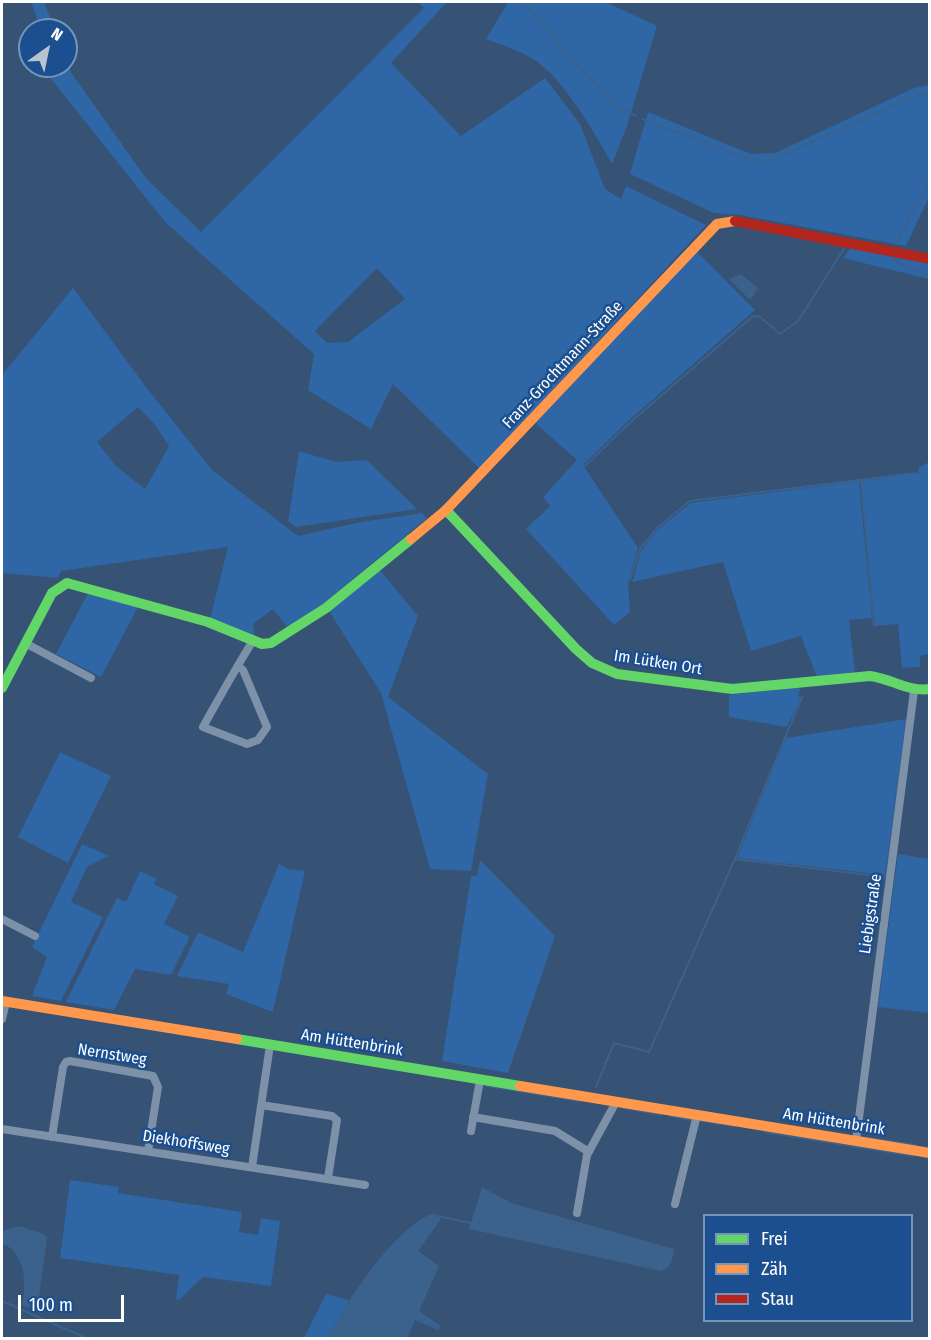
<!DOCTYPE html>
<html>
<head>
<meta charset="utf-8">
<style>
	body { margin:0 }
	#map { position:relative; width:931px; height:1340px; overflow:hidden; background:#365274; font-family:"Fira Sans Condensed",sans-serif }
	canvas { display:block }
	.frame { position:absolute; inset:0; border:3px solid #fff; pointer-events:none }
	.legend { position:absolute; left:703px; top:1214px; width:210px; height:108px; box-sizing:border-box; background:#1b4f8f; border:2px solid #7695bc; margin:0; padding:8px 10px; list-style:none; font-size:18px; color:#fff }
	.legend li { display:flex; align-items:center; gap:12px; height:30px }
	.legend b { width:30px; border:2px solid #7695bc }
	.north { position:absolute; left:18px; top:18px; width:60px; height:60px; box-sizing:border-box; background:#1b4f8f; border:2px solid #7695bc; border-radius:50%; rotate:33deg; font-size:16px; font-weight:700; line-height:24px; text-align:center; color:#fff }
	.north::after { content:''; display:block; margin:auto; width:21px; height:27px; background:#b9c2ce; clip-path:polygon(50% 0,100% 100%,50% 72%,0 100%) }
	.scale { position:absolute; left:18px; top:1295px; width:106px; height:27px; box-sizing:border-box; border:3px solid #fff; border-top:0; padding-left:8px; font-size:18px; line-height:21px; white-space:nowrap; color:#fff; -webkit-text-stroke:4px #1b4f8f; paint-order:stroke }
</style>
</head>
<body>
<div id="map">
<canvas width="931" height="1340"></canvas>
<div class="frame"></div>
<ul class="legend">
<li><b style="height:8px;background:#63d668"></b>Frei</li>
<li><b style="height:8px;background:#ff974d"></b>Zäh</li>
<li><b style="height:8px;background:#b3261e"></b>Stau</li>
</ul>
<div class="north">N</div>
<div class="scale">100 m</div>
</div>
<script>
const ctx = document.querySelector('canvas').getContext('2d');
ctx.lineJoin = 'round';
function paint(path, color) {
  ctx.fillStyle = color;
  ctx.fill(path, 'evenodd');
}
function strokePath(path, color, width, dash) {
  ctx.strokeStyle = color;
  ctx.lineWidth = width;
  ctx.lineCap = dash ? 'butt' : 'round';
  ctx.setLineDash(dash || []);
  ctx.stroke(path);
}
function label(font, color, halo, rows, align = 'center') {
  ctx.font = font + ' "Fira Sans Condensed",sans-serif';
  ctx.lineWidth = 5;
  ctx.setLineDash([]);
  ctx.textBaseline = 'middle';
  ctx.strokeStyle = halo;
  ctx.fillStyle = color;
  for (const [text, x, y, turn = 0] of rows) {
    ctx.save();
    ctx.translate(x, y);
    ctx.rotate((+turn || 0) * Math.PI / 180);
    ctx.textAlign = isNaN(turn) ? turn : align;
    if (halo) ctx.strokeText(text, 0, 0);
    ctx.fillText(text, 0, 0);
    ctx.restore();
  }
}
const green = new Path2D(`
	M31,2H44L55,30H41Z
	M418,2H447L391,63L461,136L545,78L580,124L605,189L621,199L626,186L706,225L480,469L393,384L371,429L308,390L314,354L165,222L41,66H66V58L72,74L146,178L201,232L424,8ZM377,268L405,299L348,342L327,343L315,331Z
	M508,2H606L657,26L627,126L612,164C594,132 564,79 533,59C518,50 502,45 486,39Z
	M929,85V197L906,246L740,215L714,213L630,174L648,112L751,154L775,153L914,88Z
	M852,246L929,263V279L843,258Z
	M696,251L755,310L624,425L583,465L638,548L628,583L630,612L614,625L526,529L550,506L543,497L577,460L534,422Z
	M73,288L146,387L212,470L298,536L361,522L422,513L427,518L320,606L288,628L273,609L253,624L255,638L210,619L228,547L61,571L58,578L2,573V375ZM138,407L155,425L169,446L145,489L116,466L97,442Z
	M299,451L336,462L367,460L417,509L296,527L288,522Z
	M929,462V654L920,656V667L902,668L898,624L875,626L861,481L919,473L918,468Z
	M859,481L872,618L849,620L855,672L817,677L801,636L751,651L723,562L632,582L641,551L658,529L691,503Z
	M379,569L418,616L388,697L488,774L471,871L430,869L381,693L329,611Z
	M89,591L139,605L101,677L56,654Z
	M801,687L798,696L801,698L787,727L729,717V695Z
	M906,719L885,875L737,858L786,738Z
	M60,752L111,776L68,863L18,837Z
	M82,844L109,856L87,867L71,902L103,917L61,1001L32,996L47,957L32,947Z
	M898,854L929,859V1013L878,1007Z
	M480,860L555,936L508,1073L442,1061L471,876H477Z
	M279,864L288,869L305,871L273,1012L226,994L229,984L177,976L198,932L243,952Z
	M140,871L157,879L154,884L178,896L164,924L190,937L171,975L135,969L114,1010L66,1002L117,898L126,902Z
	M70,1180L119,1187L118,1193L242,1212L239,1232L258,1235L261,1218L280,1221L271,1286L203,1277L180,1299H176L179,1275L60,1258Z
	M326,1294L349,1300L327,1338H304Z`);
const water = new Path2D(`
	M741,274L758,288L752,298L749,299L729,279Z
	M482,1187L511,1203L674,1249C673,1260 671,1267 661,1271L469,1229Z
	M433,1213L441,1219L418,1251L439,1266L419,1311L441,1326L438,1330L415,1320L407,1338H327C349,1299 391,1231 433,1213Z
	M19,1226L44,1234L47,1238L39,1297L28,1308L22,1305C27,1282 25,1253 2,1243V1231Z`);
const stream = new Path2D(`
	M523,2L616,108L636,116
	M642,119L752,160H771L920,94L930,93
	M897,242L930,180
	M892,254L897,262L930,276
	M585,466L625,427L752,317L759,316L780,334L798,321L845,247
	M861,480L874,626
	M630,580L640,549L658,527L690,501L915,473
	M735,859L886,877L906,721
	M881,977L885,944
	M486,1086L579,1101
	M596,1087L614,1043L649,1052L734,861L802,697
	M623,1108L661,1115
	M670,1116L691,1120
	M701,1121L734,1126
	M764,1132L913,1156
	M862,1137L916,1145
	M922,1157L930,1158
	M437,1216L471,1223
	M2,1301L86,1338`);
const street = new Path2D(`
	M25,643L91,678
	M238,666L243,670L267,727L258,740L247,744L203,727C219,698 235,670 252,642
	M2,919L35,936
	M2,1019L6,1002
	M261,1105L332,1116L337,1120L328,1178
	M473,1117L555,1131L589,1152
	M2,1129L365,1185
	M471,1131L480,1080
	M52,1137L63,1067L66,1062L70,1061L153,1076L158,1087L148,1151
	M856,1141L914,691
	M252,1167L270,1045
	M675,1204L697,1115
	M577,1213L587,1155L616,1102`);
const fast = new Path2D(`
	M446,510L576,649L592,663L617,674L732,689L870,676C893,679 907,692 930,689
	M2,688L52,593L67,583L208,622L262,644L271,643L326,608L411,539
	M237,1039L520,1086`);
const slow = new Path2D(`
	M411,539L446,510L717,224L735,221
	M2,1001L237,1039
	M520,1086L930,1153`);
const jam = new Path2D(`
	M735,221L930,259`);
const streetNames = [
	["Franz-Grochtmann-Straße",563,365,-47],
	["Im Lütken Ort",658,663,9],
	["Liebigstraße",871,914,-82],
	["Am Hüttenbrink",352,1043,9],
	["Nernstweg",112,1055,9],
	["Am Hüttenbrink",834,1122,9],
	["Diekhoffsweg",186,1143,9]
];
paint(green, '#2f66a5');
paint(water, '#3b618d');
strokePath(stream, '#3b618d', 2);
strokePath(street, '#7d92a8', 8);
strokePath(fast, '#63d668', 10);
strokePath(slow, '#ff974d', 10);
strokePath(jam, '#b3261e', 10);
label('16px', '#fff', '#1b4f8f', streetNames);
</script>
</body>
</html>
